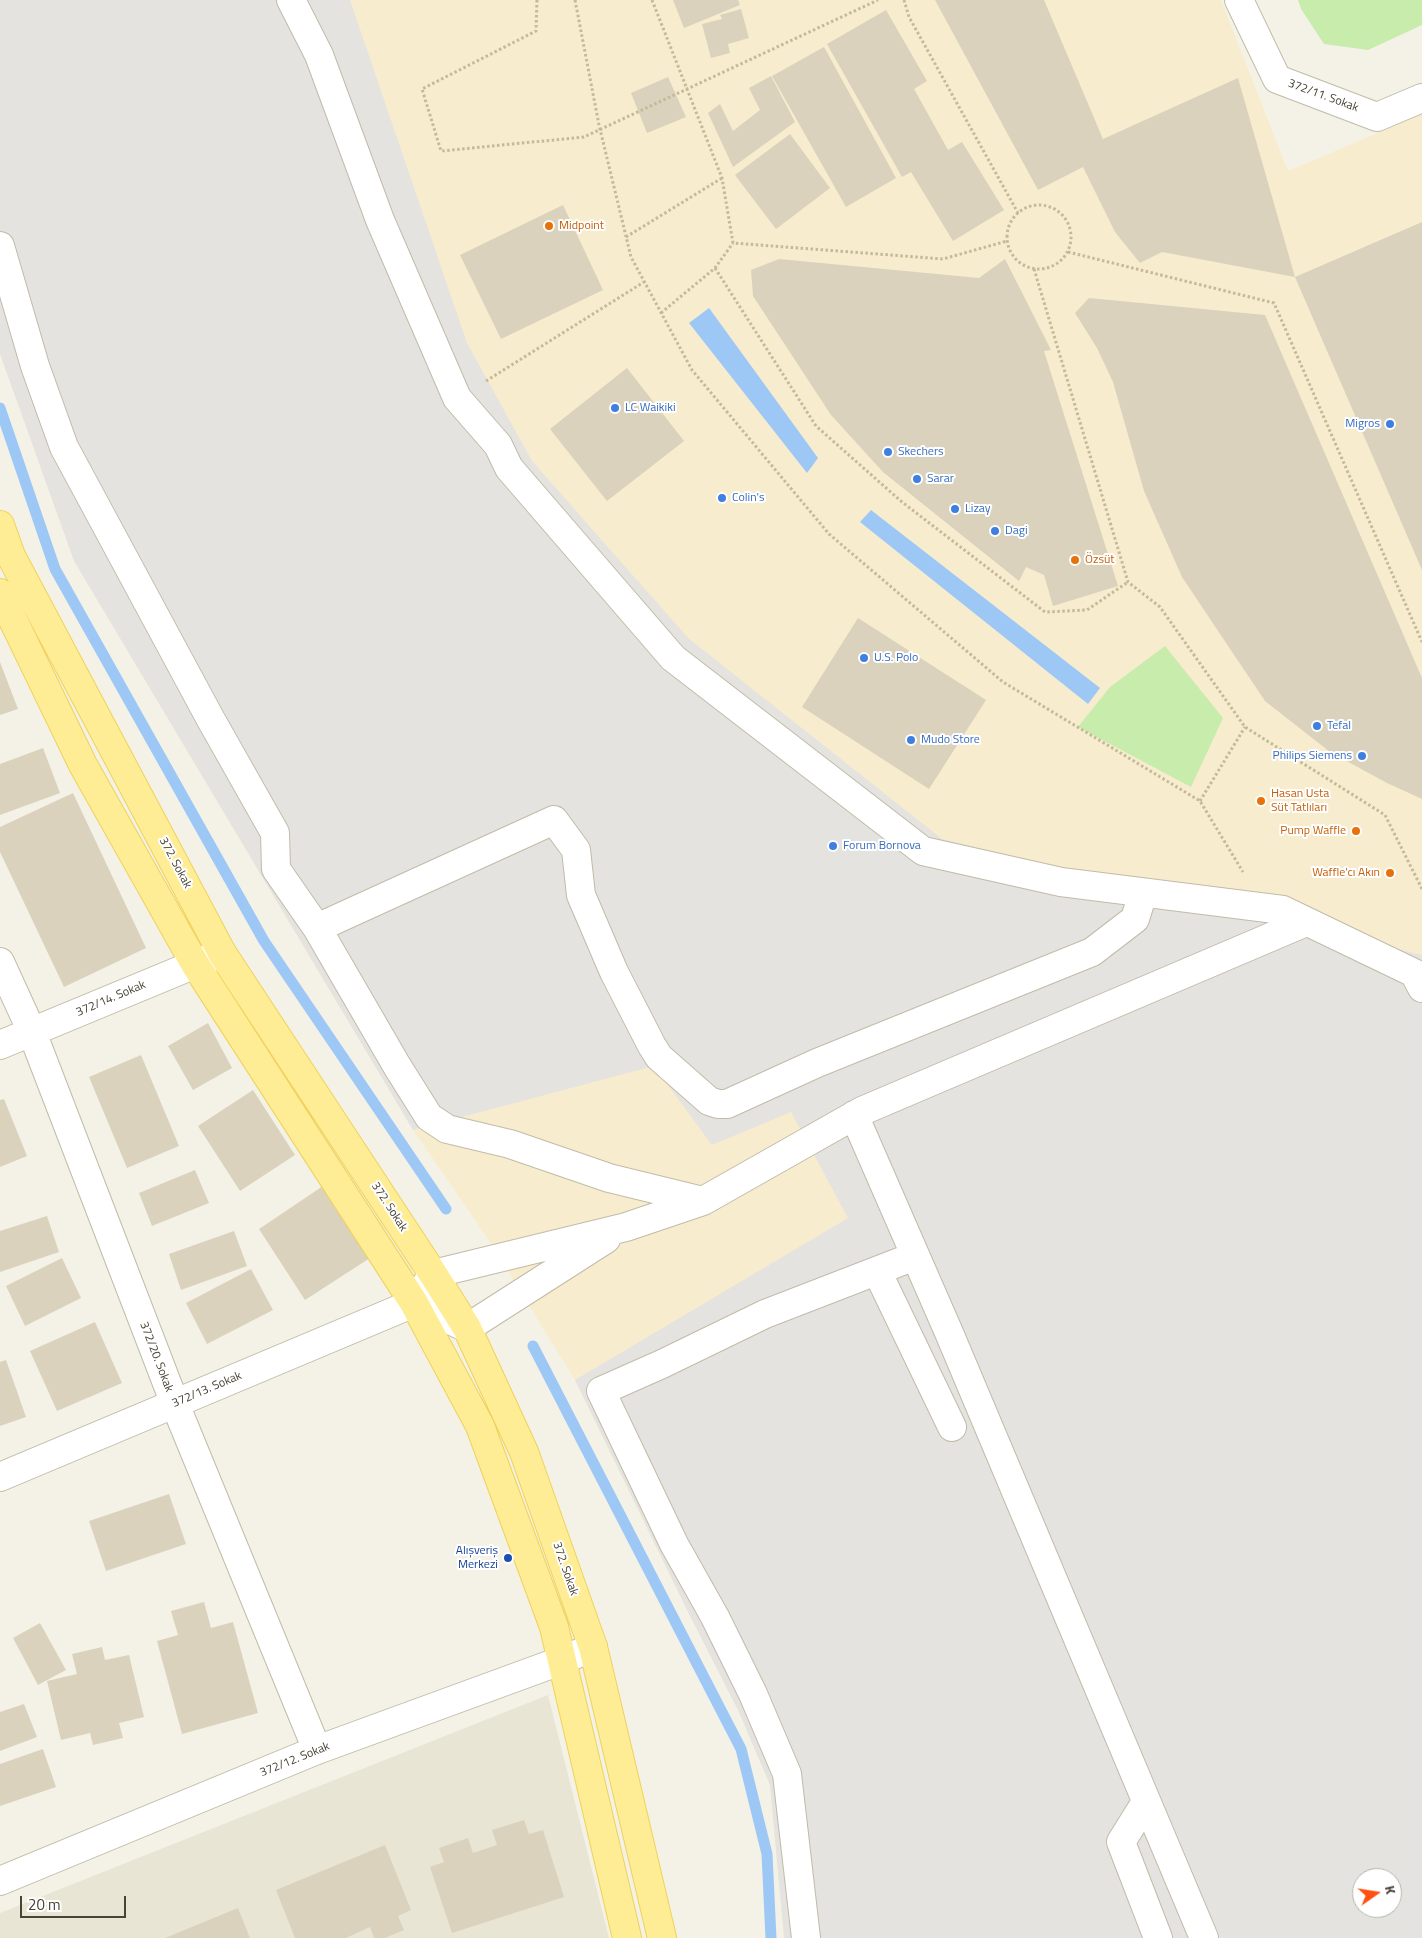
<!DOCTYPE html>
<html>
<head>
<meta charset="utf-8">
<style>
	body { margin:0 }
	#map { position:relative; width:1422px; height:1938px; overflow:hidden; background:#f4f2e6; font-family:"Titillium Web",sans-serif }
	canvas { display:block }
	.north { position:absolute; left:1352px; top:1868px; width:50px; height:50px; box-sizing:border-box; background:#fff; border:1px solid #b6b4ae; border-radius:50%; rotate:77deg; font-size:14px; font-weight:700; line-height:20px; text-align:center; color:#484335 }
	.north::after { content:''; display:block; margin:auto; width:18px; height:22px; background:#ff5113; clip-path:polygon(50% 0,100% 100%,50% 72%,0 100%) }
	.scale { position:absolute; left:20px; top:1896px; width:106px; height:22px; box-sizing:border-box; border:2px solid #484335; border-top:0; padding-left:6px; font-size:15px; line-height:18px; white-space:nowrap; color:#484335; -webkit-text-stroke:4px #fff; paint-order:stroke }
</style>
</head>
<body>
<div id="map">
<canvas width="1422" height="1938"></canvas>
<div class="north">K</div>
<div class="scale">20 m</div>
</div>
<script>
const ctx = document.querySelector('canvas').getContext('2d');
ctx.lineJoin = 'round';
function paint(path, color) {
  ctx.fillStyle = color;
  ctx.fill(path, 'evenodd');
}
function strokePath(path, color, width, dash) {
  ctx.strokeStyle = color;
  ctx.lineWidth = width;
  ctx.lineCap = dash ? 'butt' : 'round';
  ctx.setLineDash(dash || []);
  ctx.stroke(path);
}
function label(font, color, halo, rows, align = 'center') {
  ctx.font = font + ' "Titillium Web",sans-serif';
  ctx.lineWidth = 4;
  ctx.setLineDash([]);
  ctx.textBaseline = 'middle';
  ctx.strokeStyle = halo;
  ctx.fillStyle = color;
  for (const [text, x, y, turn = 0] of rows) {
    ctx.save();
    ctx.translate(x, y);
    ctx.rotate((+turn || 0) * Math.PI / 180);
    ctx.textAlign = isNaN(turn) ? turn : align;
    if (halo) ctx.strokeText(text, 0, 0);
    ctx.fillText(text, 0, 0);
    ctx.restore();
  }
}
const residential = new Path2D(`
	M548,1695L609,1938H0V1913Z`);
const commercial = new Path2D(`
	M0,0H1221L1288,171L1422,114V1938H784L770,1785L738,1710L688,1612L575,1380L486,1236L413,1130L74,561L0,354ZM1362,1878H1392V1908H1362Z`);
const green = new Path2D(`
	M1298,0H1422V25L1368,50L1324,44L1301,9Z
	M1165,646L1223,718L1191,787L1078,727L1110,687Z`);
const parking = new Path2D(`
	M0,0H350L467,343L532,461L688,638L942,839L1422,955V1938H784L770,1785L738,1710L688,1612L575,1380L848,1218L791,1112L712,1145L654,1066L413,1130L74,561L0,354ZM1362,1878H1392V1908H1362Z`);
const water = new Path2D(`
	M709,308L818,458L807,473L689,323Z
	M871,510L1100,688L1088,704L860,522Z`);
const stream = new Path2D(`
	M0,408L55,569L264,941L446,1209
	M533,1346L741,1749L767,1854L771,1938`);
const building = new Path2D(`
	M673,0H738L740,5L684,28Z
	M935,0H1044L1103,139L1238,78L1295,277L1422,222V570L1295,277L1162,252L1140,263L1115,232L1083,167L1038,190Z
	M741,9L749,38L728,44L730,53L711,58L702,24L722,19L720,15Z
	M886,10L927,81L914,89L948,150L962,142L1004,210L953,241L911,172L902,177L827,44Z
	M824,47L896,178L846,207L772,76Z
	M771,76L795,122L733,167L708,113L720,104L733,131L760,110L749,88Z
	M668,77L686,117L647,133L631,93Z
	M790,134L830,188L776,229L735,175Z
	M563,205L603,290L501,339L460,255Z
	M779,259L979,278L1005,259L1051,350L1044,351L1118,586L1053,606L1044,575L1026,567L1019,581L883,472L831,415L753,296L751,270Z
	M1089,298L1265,315L1422,678V799L1387,783L1330,752L1265,701L1182,577L1144,491L1113,382L1097,348L1075,313Z
	M627,368L684,441L607,501L550,429Z
	M858,618L986,700L929,789L802,707Z
	M0,662L18,709L0,715Z
	M43,748L60,793L0,815V764Z
	M73,793L146,948L64,987L0,852V827Z
	M208,1023L232,1068L193,1090L168,1046Z
	M141,1055L179,1146L127,1168L89,1077Z
	M253,1090L295,1155L240,1191L198,1126Z
	M4,1099L27,1156L0,1167V1100Z
	M195,1170L209,1203L152,1226L139,1193Z
	M323,1186L370,1258L305,1300L259,1229Z
	M47,1216L59,1252L0,1272V1231Z
	M234,1231L247,1266L181,1290L169,1254Z
	M62,1258L81,1298L25,1326L6,1286Z
	M251,1269L273,1310L207,1344L186,1303Z
	M95,1322L122,1383L57,1411L30,1351Z
	M6,1360L26,1417L0,1426V1362Z
	M169,1494L186,1544L106,1571L89,1521Z
	M204,1602L211,1628L233,1622L258,1713L182,1734L157,1641L178,1635L171,1611Z
	M40,1623L66,1670L38,1685L13,1638Z
	M102,1647L105,1660L129,1655L144,1717L119,1723L123,1738L93,1745L90,1733L61,1740L47,1681L77,1674L72,1654Z
	M24,1704L37,1737L0,1751V1712Z
	M43,1749L56,1787L0,1806V1764Z
	M524,1820L529,1834L543,1830L564,1897L452,1933L430,1867L444,1862L439,1848L468,1838L473,1853L497,1845L492,1830Z
	M385,1845L411,1910L398,1916L404,1930L385,1938H374L370,1927L346,1938H295L276,1890Z
	M238,1908L250,1938H165Z`);
const path = new Path2D(`
	M537,0L536,31L422,89L441,151L584,137L878,0
	M575,0L599,125L631,257L692,370L829,534L1003,682L1200,801L1243,872
	M652,0L722,178L733,243L943,259L1007,241
	M904,0L909,17L1018,213
	M1007 237a32 32 0 1 1 64 0a32 32 0 1 1-64 0Z
	M626,237L722,178
	M1068,252L1274,303L1422,642
	M715,268L816,426L902,502L1045,612L1087,610L1128,582
	M1034,269L1128,582L1160,607L1245,727L1385,815L1422,889
	M661,313L715,268L733,243
	M486,381L644,282
	M1200,801L1245,727`);
const minor = new Path2D(`
	M291,0L319,55L380,220L457,398L498,445L509,468L673,658L923,851L1061,882L1283,910L1414,973L1422,988
	M1239,0L1277,79L1377,117L1422,98
	M0,246L35,366L64,447L210,718L275,833L276,869L317,928L397,1066L429,1117L447,1129L510,1144L609,1178L703,1201
	M317,928L554,820L576,850L581,895L614,972L652,1046L659,1057L709,1101L718,1104H727L817,1063L1092,952L1135,919L1143,893
	M0,962L32,1032L175,1404L317,1750
	M0,1045L222,953
	M854,1115L950,1335L1204,1938
	M877,1271L952,1427
	M414,1303L433,1274L626,1227L703,1201L862,1111L1306,922
	M414,1303L467,1328L606,1239
	M0,1477L414,1303
	M1146,1802L1121,1842L1158,1938
	M0,1881L317,1750L563,1660L593,1647
	M806,1938L787,1774L753,1694L715,1617L674,1544L601,1391L662,1364L765,1314L915,1256`);
const major = new Path2D(`
	M0,525L11,556L222,953L433,1274L467,1328L524,1452L593,1647L662,1938
	M0,593L83,765L195,964L414,1303L480,1426L554,1627L627,1938`);
const markers = [
	[549,226,5,"#e8710a"],
	[615,408,5,"#3f7fe0"],
	[1390,424,5,"#3f7fe0"],
	[888,452,5,"#3f7fe0"],
	[917,479,5,"#3f7fe0"],
	[722,498,5,"#3f7fe0"],
	[955,509,5,"#3f7fe0"],
	[995,531,5,"#3f7fe0"],
	[1075,560,5,"#e8710a"],
	[864,658,5,"#3f7fe0"],
	[1317,726,5,"#3f7fe0"],
	[911,740,5,"#3f7fe0"],
	[1362,756,5,"#3f7fe0"],
	[1261,801,5,"#e8710a"],
	[1356,831,5,"#e8710a"],
	[833,846,5,"#3f7fe0"],
	[1390,873,5,"#e8710a"],
	[508,1558,5,"#1a4fb4"]
];
const streetNames = [
	["372/11. Sokak",1323,96,20],
	["372. Sokak",175,863,62],
	["372/14. Sokak",111,999,-23],
	["372. Sokak",389,1207,57],
	["372/20. Sokak",156,1357,69],
	["372/13. Sokak",207,1390,-23],
	["372. Sokak",565,1569,71],
	["372/12. Sokak",295,1760,-22]
];
const foodNames = [
	["Midpoint",559,226],
	["Özsüt",1085,560],
	["Hasan Usta",1271,794],
	["Süt Tatlıları",1271,808],
	["Pump Waffle",1346,831,"right"],
	["Waffle'cı Akın",1380,873,"right"]
];
const shopNames = [
	["LC Waikiki",625,408],
	["Migros",1380,424,"right"],
	["Skechers",898,452],
	["Sarar",927,479],
	["Colin's",732,498],
	["Lizay",965,509],
	["Dagi",1005,531],
	["U.S. Polo",874,658],
	["Tefal",1327,726],
	["Mudo Store",921,740],
	["Philips Siemens",1352,756,"right"],
	["Forum Bornova",843,846]
];
const transitNames = [
	["Alışveriş",498,1551],
	["Merkezi",498,1565]
];
paint(residential, '#e9e5d4');
paint(commercial, '#f8eccf');
paint(green, '#c7ecab');
paint(parking, '#e5e3df');
paint(water, '#9dc8f6');
strokePath(stream, '#9dc8f6', 11);
paint(building, '#dad2bd');
strokePath(minor, '#c1bba8', 30);
strokePath(major, '#eed25b', 30);
strokePath(path, '#c4b998', 3, [2.5, 2.5]);
strokePath(minor, '#fff', 28);
strokePath(major, '#ffed95', 28);
for (const [x, y, r, color] of markers) {
  const dot = new Path2D();
  dot.arc(x, y, r, 0, 2 * Math.PI);
  ctx.fillStyle = color;
  ctx.fill(dot);
  strokePath(dot, '#fff', 2);
}
label('12px', '#484335', '#fff', streetNames);
label('12px', '#c56008', '#fff', foodNames, 'left');
label('12px', '#366cbe', '#fff', shopNames, 'left');
label('12px', '#164399', '#fff', transitNames, 'right');
</script>
</body>
</html>
